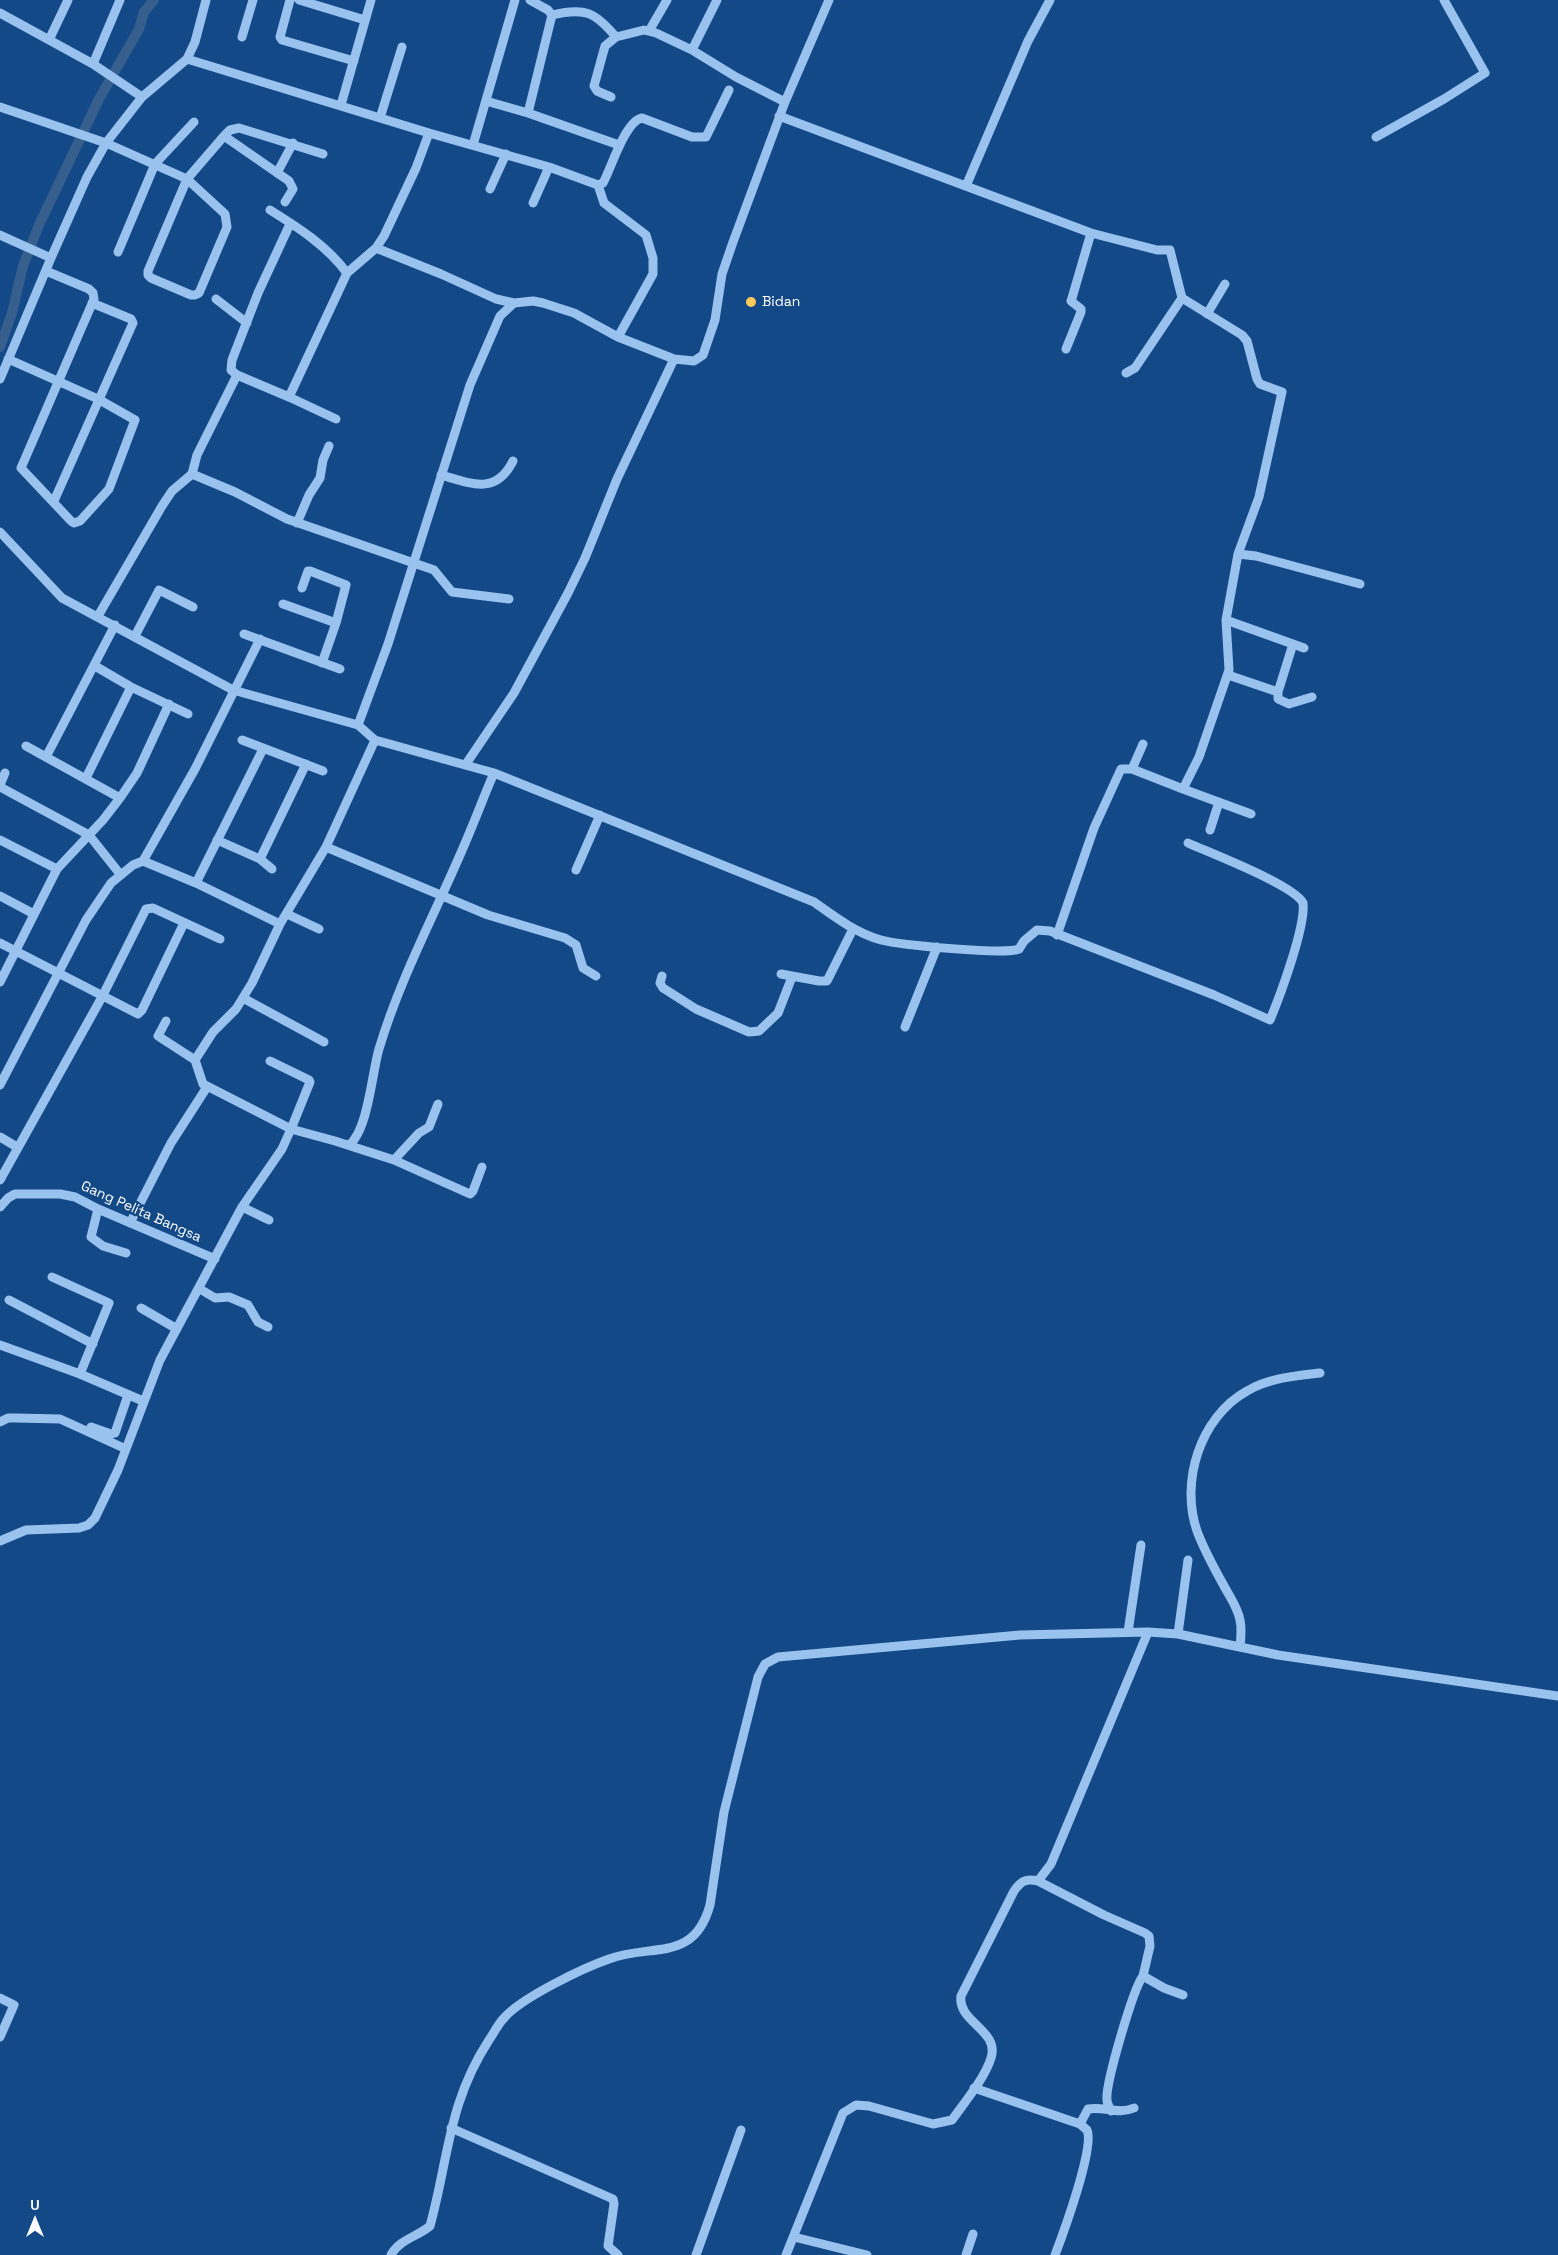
<!DOCTYPE html>
<html>
<head>
<meta charset="utf-8">
<style>
	body { margin:0 }
	#map { position:relative; width:1558px; height:2255px; overflow:hidden; background:#144987; font-family:"Space Grotesk",sans-serif }
	canvas { display:block }
	.north { position:absolute; left:10px; top:2195px; width:50px; height:50px; -webkit-text-stroke:4px #144987; paint-order:stroke; rotate:0deg; font-size:14px; font-weight:700; line-height:20px; text-align:center; color:#fff }
	.north::after { content:''; display:block; margin:auto; width:18px; height:22px; background:#fff; clip-path:polygon(50% 0,100% 100%,50% 72%,0 100%) }
</style>
</head>
<body>
<div id="map">
<canvas width="1558" height="2255"></canvas>
<div class="north">U</div>
</div>
<script>
const ctx = document.querySelector('canvas').getContext('2d');
ctx.lineJoin = 'round';
function strokePath(path, color, width, dash) {
  ctx.strokeStyle = color;
  ctx.lineWidth = width;
  ctx.lineCap = dash ? 'butt' : 'round';
  ctx.setLineDash(dash || []);
  ctx.stroke(path);
}
function label(font, color, halo, rows, align = 'center') {
  ctx.font = font + ' "Space Grotesk",sans-serif';
  ctx.lineWidth = 5;
  ctx.setLineDash([]);
  ctx.textBaseline = 'middle';
  ctx.strokeStyle = halo;
  ctx.fillStyle = color;
  for (const [text, x, y, turn = 0] of rows) {
    ctx.save();
    ctx.translate(x, y);
    ctx.rotate((+turn || 0) * Math.PI / 180);
    ctx.textAlign = isNaN(turn) ? turn : align;
    if (halo) ctx.strokeText(text, 0, 0);
    ctx.fillText(text, 0, 0);
    ctx.restore();
  }
}
const canal = new Path2D(`
	M0,347L12,313L23,266L39,225L99,99L139,29L144,12L154,0`);
const minor = new Path2D(`
	M290,0L280,37L282,40L354,61
	M299,0L365,20
	M0,13L93,64L142,97
	M552,15C585,7 595,12 616,37
	M649,31L667,0
	M242,37L253,0
	M49,40L68,0
	M692,50L717,0
	M187,59L429,133L549,167L598,185L603,183C611,169 625,121 642,118L692,137H706L729,90
	M93,64L120,0
	M611,97L597,91L594,86L605,46L616,37L644,30L656,33L692,50L736,77L785,102
	M486,101L528,113L619,145
	M341,105L371,0
	M0,107L106,143L187,179L225,214L227,227L199,293L195,295H191L151,278L148,275V271L187,179L224,136L230,130L239,128L323,154
	M528,113L552,15L548,10L530,0
	M779,116L1091,233L1157,250H1170L1182,298L1242,335L1247,341L1257,379L1260,384L1282,392L1259,497L1238,554L1226,620L1229,670L1199,757L1183,789L1132,769H1121L1094,828L1057,935
	M380,118L402,47
	M224,136L289,181L293,189L285,202
	M1376,137L1444,99L1485,73L1444,0
	M473,145L515,0
	M277,173L293,143
	M598,185L604,203L646,235L653,258V274L618,337
	M966,186L1028,41L1050,0
	M490,189L506,154
	M533,203L549,167
	M270,210C299,228 327,246 347,273
	M0,235L51,258
	M376,248L441,274L496,299L514,303
	M118,252L155,164L194,122
	M216,299L247,323
	M1207,314L1225,284
	M1066,349L1081,312V309L1071,301L1072,298L1091,233
	M8,359L98,399L135,420L109,489L80,521L74,523L71,521L21,468L94,299L93,293L89,289L46,271
	M1126,373L1135,368L1182,298
	M237,375L289,397L347,273L376,248L384,236L416,168L429,133
	M0,379L51,258L87,177L106,143L142,97L187,59L195,42L206,0
	M289,397L336,419
	M192,474L235,492L287,519L434,570L452,592L509,599
	M441,475C472,484 496,495 513,461
	M54,501L133,323L131,319L92,303
	M297,523L309,495L320,478L323,460L329,446
	M0,532L62,598L233,690L358,725L375,740L494,773L814,902C835,917 856,933 881,940C900,945 1005,955 1019,949L1024,941L1037,930L1050,931L1214,995L1270,1020C1280,996 1306,926 1303,903C1294,885 1210,853 1188,843
	M1238,554L1256,556L1360,584
	M302,588L308,571H310L346,585L336,623L322,663
	M283,604L336,623
	M98,616L162,506L172,491L192,474L197,455L237,375L231,370L232,360L258,293L290,224
	M1226,620L1304,648
	M244,634L340,669
	M135,636L159,590L193,607
	M1293,644L1278,692V699L1289,704L1312,697
	M95,666L131,687L188,714
	M1228,675L1278,692
	M358,725L388,644L470,385L500,316L514,303L533,301L543,303L574,313L618,337L674,359L694,361L703,355L715,320L722,274L733,242L785,102L829,0
	M242,740L323,771
	M46,757L115,625
	M466,764L514,693L568,593L585,558L617,479L674,359
	M1132,769L1143,744
	M86,778L131,687
	M0,785L5,773
	M0,787L89,835L120,874
	M1183,789L1251,814
	M120,798L137,773L169,704
	M1210,830L1219,802
	M0,840L57,869
	M217,840L260,859L272,869
	M326,847L488,915L565,938L576,945L583,968L596,976
	M260,859L306,764
	M143,861L196,883L280,924
	M576,870L600,815
	M196,883L263,749
	M0,896L34,914
	M287,914L319,929
	M0,943L138,1014L142,1010L184,923
	M781,974L819,981H827L853,929
	M662,976L660,983L663,988L696,1009L749,1032L759,1031L778,1013L792,977
	M0,982L57,869L103,820L120,798L26,746
	M243,998L324,1042
	M166,1021L158,1036L195,1060
	M905,1027L937,947
	M270,1061L309,1080L310,1082L291,1129L335,1141L394,1160L470,1194L473,1191L482,1167
	M0,1085L86,920L111,883L133,865L143,861L195,769L260,639
	M0,1137L17,1147
	M349,1145C368,1131 372,1072 379,1049C402,972 441,903 471,829C479,810 486,791 494,773
	M394,1160L419,1133L429,1127L438,1104
	M0,1180L102,997L146,909L153,908L220,939
	M0,1207L8,1198L15,1194H60L75,1197L98,1209L215,1259
	M242,1207L269,1220
	M98,1209L91,1237L103,1246L126,1253
	M130,1223L171,1143L207,1087
	M52,1277L109,1303L80,1374
	M200,1289L215,1298L229,1297L248,1305L258,1322L268,1327
	M9,1300L93,1344
	M141,1308L177,1329
	M0,1345L80,1374L143,1401
	M0,1422L8,1418H16L60,1419L126,1449
	M91,1427L111,1434L115,1433L128,1395
	M0,1541L26,1530L79,1528L88,1525L95,1518L118,1470L160,1360L242,1207L282,1149L291,1129L203,1084L195,1060L213,1032L236,1009L252,983L280,924L326,847L375,740
	M1128,1632L1141,1545
	M1178,1634L1188,1560
	M1240,1647C1241,1638 1242,1629 1240,1620C1238,1608 1230,1597 1224,1586C1214,1568 1204,1550 1197,1531C1180,1482 1200,1417 1247,1391C1269,1378 1295,1376 1320,1373
	M1038,1881L1104,1915L1145,1933L1149,1936L1150,1946L1143,1976L1164,1988L1183,1995
	M0,1998L14,2005L0,2037
	M974,2088L1080,2124L1087,2130C1095,2147 1063,2234 1055,2255
	M1111,2111C1110,2108 1107,2104 1107,2100C1105,2085 1133,1989 1143,1976
	M1080,2124L1088,2109C1104,2106 1118,2115 1134,2108
	M451,2128L613,2199L614,2204L608,2246L618,2255
	M794,2237L867,2255
	M391,2255C400,2239 417,2237 430,2226C449,2157 448,2103 489,2040C494,2033 498,2024 504,2018C521,1998 583,1968 609,1959C652,1943 694,1963 710,1905L724,1812L758,1677L765,1664L778,1657L1020,1635L1148,1632L1178,1634L1278,1655L1558,1696
	M696,2255L741,2130
	M786,2255L843,2113L856,2105L869,2106L933,2124L952,2120C964,2103 985,2078 991,2058C1000,2030 957,2022 961,1996L1014,1891C1021,1881 1026,1878 1038,1881L1051,1864L1148,1632
	M966,2255L973,2234`);
const markers = [
	[751,302,6,"#ffca57"]
];
const poiNames = [
	["Bidan",762,302]
];
const streetNames = [
	["Gang Pelita Bangsa",141,1212,24]
];
strokePath(canal, '#375f8d', 10);
strokePath(minor, '#99c2ef', 9);
for (const [x, y, r, color] of markers) {
  const dot = new Path2D();
  dot.arc(x, y, r, 0, 2 * Math.PI);
  ctx.fillStyle = color;
  ctx.fill(dot);
  strokePath(dot, '#144987', 2);
}
label('14px', '#fff', '#144987', poiNames, 'left');
label('14px', '#fff', '#144987', streetNames);
</script>
</body>
</html>
